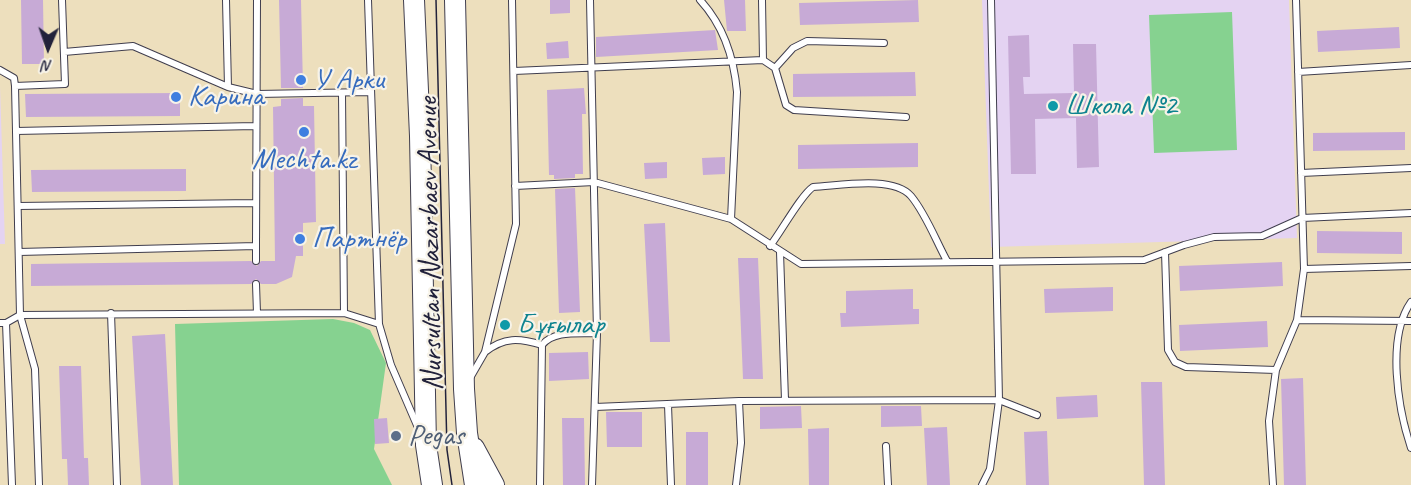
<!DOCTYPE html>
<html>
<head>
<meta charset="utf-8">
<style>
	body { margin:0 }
	#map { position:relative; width:1411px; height:485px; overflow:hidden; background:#eddfbd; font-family:Caveat,sans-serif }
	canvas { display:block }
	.north { position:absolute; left:18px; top:18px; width:60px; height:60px; -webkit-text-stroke:4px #f7f3e8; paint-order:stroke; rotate:182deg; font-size:16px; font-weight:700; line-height:24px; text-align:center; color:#22223b }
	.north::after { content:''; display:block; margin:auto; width:21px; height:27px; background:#22223b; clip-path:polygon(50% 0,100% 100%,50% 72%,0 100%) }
</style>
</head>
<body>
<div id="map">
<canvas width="1411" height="485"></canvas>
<div class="north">N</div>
</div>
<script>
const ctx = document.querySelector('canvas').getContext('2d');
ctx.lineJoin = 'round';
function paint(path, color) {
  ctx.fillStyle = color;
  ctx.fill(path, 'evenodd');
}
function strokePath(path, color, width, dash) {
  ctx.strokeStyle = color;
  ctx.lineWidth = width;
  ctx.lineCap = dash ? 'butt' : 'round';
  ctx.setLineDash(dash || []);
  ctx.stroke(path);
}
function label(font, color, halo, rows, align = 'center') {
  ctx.font = font + ' Caveat,sans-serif';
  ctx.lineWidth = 4.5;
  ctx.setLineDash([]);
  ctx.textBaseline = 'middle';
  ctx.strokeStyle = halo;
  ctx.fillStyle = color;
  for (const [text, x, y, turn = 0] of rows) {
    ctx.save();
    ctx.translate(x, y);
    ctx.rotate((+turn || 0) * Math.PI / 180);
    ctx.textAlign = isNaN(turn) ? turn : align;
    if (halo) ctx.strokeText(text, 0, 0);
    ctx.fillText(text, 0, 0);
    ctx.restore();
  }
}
const built = new Path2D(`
	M982,0H1289L1297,238L991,247Z
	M0,86L5,244H0Z`);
const green = new Path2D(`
	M1232,12L1237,150L1154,153L1149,15Z
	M333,319L354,323L370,330L386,363L374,449L392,485H179L175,324Z`);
const building = new Path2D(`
	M21,0H43L44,64H22Z
	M279,0H301L303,88H281Z
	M550,0H570V13L550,14Z
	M724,0H745L746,31H727Z
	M918,0L919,22L800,25L799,3Z
	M1399,27L1400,48L1318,52L1317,31Z
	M715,30L718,50L596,57V37Z
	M1029,35L1030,77H1023L1024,94L1074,93L1073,44H1096L1099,167L1077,168L1076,118L1035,119L1036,174H1011L1008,36Z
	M568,41L569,58L547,59L546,43Z
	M915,72L916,96L793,97V74Z
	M584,88L586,114H582L583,174H575V178L554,179V175H549L547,90Z
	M180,93V116L26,117L25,94Z
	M303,98V106H314L316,222L303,223V256H296L292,277L276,284H261L256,279L251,284L31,286V264L251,261L257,266L261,261H275L273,107L281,106V99Z
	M1405,132V150L1313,151V133Z
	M918,143V167L798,169V145Z
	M725,157V174L703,175L702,158Z
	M667,162V178L645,179L644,163Z
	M186,169V191L32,192L31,170Z
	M575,188L580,312L559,313L555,189Z
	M665,223L670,342H650L644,224Z
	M1317,231L1402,232V254L1317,253Z
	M738,258H758L763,379H743Z
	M1282,262L1283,286L1180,291L1179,266Z
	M1113,287V311L1045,313L1044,289Z
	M913,289V309H919V324L841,327L840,313H846V291Z
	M1267,321L1268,347L1180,351L1179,325Z
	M165,334L173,485H141L132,336Z
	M588,352L589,379L549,381V353Z
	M59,366H81L84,458H88L89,485H68L67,459H62Z
	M1303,378L1306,485H1284L1281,379Z
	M1141,382H1162L1165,485H1144Z
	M1097,395L1098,417L1057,419L1056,397Z
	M801,406L802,428L760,429V407Z
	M881,406H921L922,426L881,427Z
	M606,412H642V447H607Z
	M387,418L389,443L375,444L374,419Z
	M562,418H584L585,485H563Z
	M947,427L950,485H927L924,428Z
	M829,428V485H809L808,429Z
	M1047,431L1049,485H1026L1024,432Z
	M686,432H708V485H686Z`);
const service = new Path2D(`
	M226,0L228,87
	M368,0L379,324L391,365L419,430
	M590,0L597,333L592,485
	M700,0C724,26 734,58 737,92L731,219
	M762,0L763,60
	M1296,0L1304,269L1297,320
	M64,52L133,46L228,87L257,94L370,92
	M775,68L793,48L807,41L884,43
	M0,70L14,78L15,86
	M514,71L763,60L775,68L786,105L794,110L906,117
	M1298,72L1411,65
	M342,93L344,313
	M16,131L255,126
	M1301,173L1411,168
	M515,186L594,182L731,219L801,264L1144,260L1184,245L1214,237L1262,236L1302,218L1411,213
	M18,206L255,203
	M256,246V261
	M770,246C781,232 801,195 813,187C838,186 893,175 911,196C926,214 936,241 947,261
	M19,252L256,246L257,0
	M780,252L785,400
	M1165,252L1168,350L1175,362L1186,367L1276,370
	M1304,269L1411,266
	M256,284L257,313
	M1411,302C1386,338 1398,409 1411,448
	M111,313L117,485
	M0,323H6L20,315L344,313L379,324
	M6,323L12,485
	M485,352C504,337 519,338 542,345
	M470,378L485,352L516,224L512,0
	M739,401L999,400L1037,415
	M668,405L671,485
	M595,407L739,401L741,443L736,485
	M886,446L888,485
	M39,485L35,369L20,315L15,86L65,84L62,0
	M540,485L542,345C554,330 579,334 597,333
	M982,485L990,469L999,400L991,0
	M1273,485L1269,421L1276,370L1297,320L1411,321`);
const primary = new Path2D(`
	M414,0L420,136L426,445L432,485
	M455,0L464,389L467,433L475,485
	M474,448L494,485`);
const tram = new Path2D(`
	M436,0L447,450L452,485`);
const markers = [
	[301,80,6,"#3f7fe0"],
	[176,97,6,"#3f7fe0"],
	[1053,106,6,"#0f9aa8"],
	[304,132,6,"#3f7fe0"],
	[300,239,6,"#3f7fe0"],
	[505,325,6,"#0f9aa8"],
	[396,436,6,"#5c6f8a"]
];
const shopNames = [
	["У Арки",313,80],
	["Карина",188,97],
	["Mechta.kz",304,160,"center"],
	["Партнёр",312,239]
];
const cultureNames = [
	["Школа №2",1065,106],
	["Бұғылар",517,325]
];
const streetNames = [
	["Nursultan Nazarbaev Avenue",431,244,-91]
];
const serviceNames = [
	["Pegas",408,436]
];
paint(built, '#e4d3f2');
paint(green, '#86d290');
paint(building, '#c7aad6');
strokePath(service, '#403e4e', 8);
strokePath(primary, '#403e4e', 22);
strokePath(service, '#fff', 6);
strokePath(primary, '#fff', 20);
strokePath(tram, '#22223b', 1.5);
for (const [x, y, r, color] of markers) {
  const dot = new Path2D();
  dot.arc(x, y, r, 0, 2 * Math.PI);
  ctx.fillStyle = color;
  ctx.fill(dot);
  strokePath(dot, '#f7f3e8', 2);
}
label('30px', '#366cbe', '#f7f3e8', shopNames, 'left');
label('30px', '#0d838f', '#f7f3e8', cultureNames, 'left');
label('30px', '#22223b', '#f7f3e8', streetNames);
label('30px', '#4e5e75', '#f7f3e8', serviceNames, 'left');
</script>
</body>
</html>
